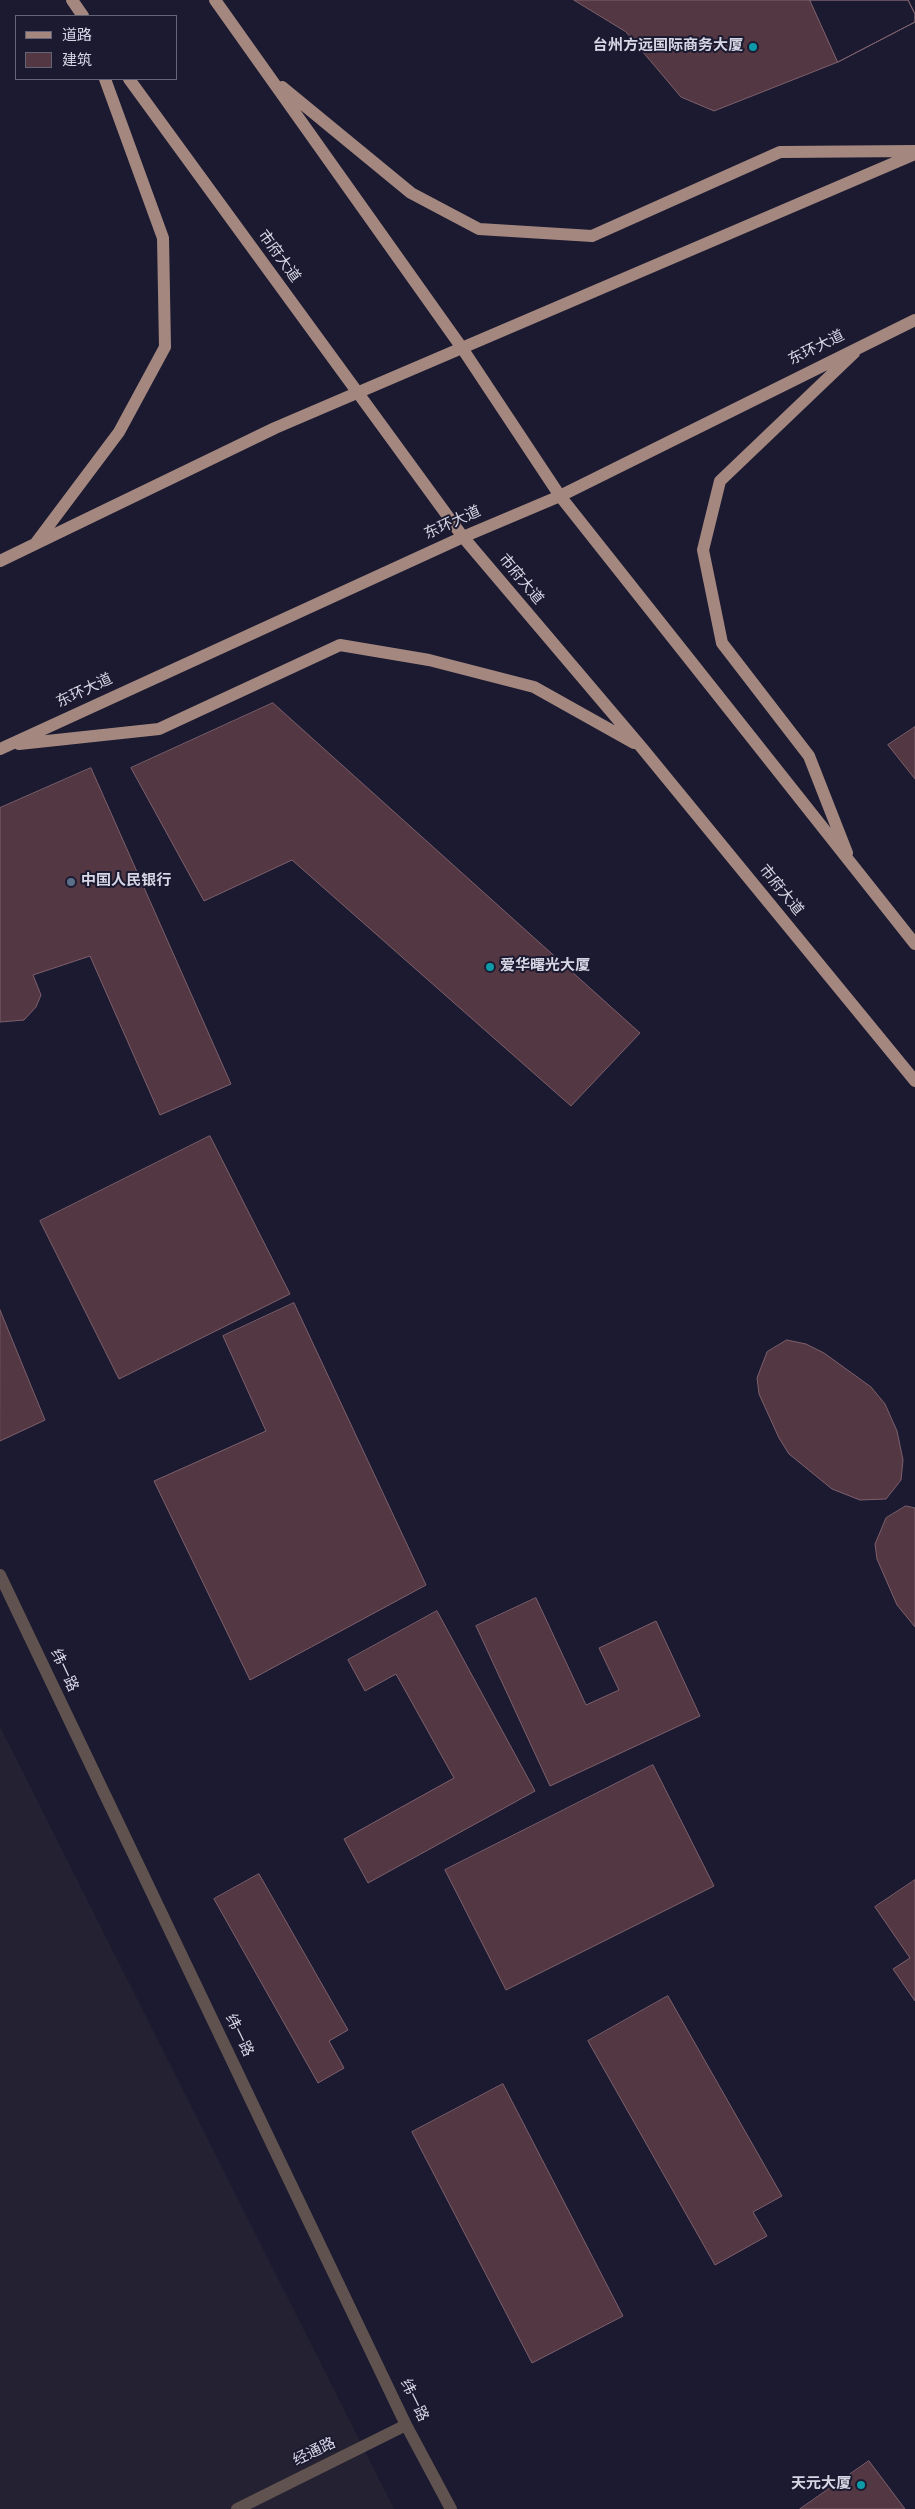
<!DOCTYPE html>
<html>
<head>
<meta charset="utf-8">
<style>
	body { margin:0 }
	#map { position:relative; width:915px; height:2509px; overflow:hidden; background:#1c1a30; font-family:Overpass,"Noto Sans SC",sans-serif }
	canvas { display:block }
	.legend { position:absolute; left:15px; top:15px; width:162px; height:65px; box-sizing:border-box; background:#1c1a30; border:1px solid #666578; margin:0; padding:6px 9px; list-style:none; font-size:15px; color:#d6d6e5 }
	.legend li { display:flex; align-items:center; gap:10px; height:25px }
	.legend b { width:25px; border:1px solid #666578 }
</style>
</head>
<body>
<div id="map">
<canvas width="915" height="2509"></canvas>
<ul class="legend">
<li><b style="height:6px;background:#a48880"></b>道路</li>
<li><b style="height:14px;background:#533743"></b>建筑</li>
</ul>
</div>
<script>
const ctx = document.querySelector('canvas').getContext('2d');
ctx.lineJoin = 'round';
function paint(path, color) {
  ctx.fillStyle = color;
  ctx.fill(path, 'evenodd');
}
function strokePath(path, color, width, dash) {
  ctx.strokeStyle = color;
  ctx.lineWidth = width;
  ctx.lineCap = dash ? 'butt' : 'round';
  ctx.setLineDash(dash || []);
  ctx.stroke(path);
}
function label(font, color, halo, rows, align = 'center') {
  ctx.font = font + ' Overpass,"Noto Sans SC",sans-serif';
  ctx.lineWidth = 4;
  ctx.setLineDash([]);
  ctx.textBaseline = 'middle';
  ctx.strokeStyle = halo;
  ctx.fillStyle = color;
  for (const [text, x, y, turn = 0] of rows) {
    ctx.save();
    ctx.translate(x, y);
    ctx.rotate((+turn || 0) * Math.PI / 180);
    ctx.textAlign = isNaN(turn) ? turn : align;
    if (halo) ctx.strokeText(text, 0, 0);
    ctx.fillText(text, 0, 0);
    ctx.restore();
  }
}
const commercial = new Path2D(`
	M0,1727L394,2509H0Z`);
const building = new Path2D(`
	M574,0H908L915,14V22L838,62L714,111L681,97L626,32Z
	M810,0H908L915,14V22L838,62Z
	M273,703L640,1033L571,1106L292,860L204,901L131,768Z
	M915,727V779L888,745Z
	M91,768L231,1084L160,1115L90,956L33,975L41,995L36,1007L24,1020L0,1022V808Z
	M210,1136L290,1294L119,1379L40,1221Z
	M294,1303L426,1585L250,1680L154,1481L266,1431L223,1336Z
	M0,1310L45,1420L0,1441Z
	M787,1340L806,1344L824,1353L871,1387L885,1404L897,1431L903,1460L901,1480L886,1499L860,1500L832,1489L789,1454L779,1438L759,1394L757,1378L767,1352Z
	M906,1506L915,1508V1627L897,1605L877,1559L875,1544L886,1518Z
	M536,1598L586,1705L619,1690L599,1648L656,1621L700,1716L550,1786L476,1626Z
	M437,1611L535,1791L368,1883L344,1839L454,1778L396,1674L365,1691L348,1660Z
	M653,1765L714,1886L506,1990L445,1870Z
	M259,1874L348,2030L329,2041L344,2068L318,2083L214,1899Z
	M915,1880V2001L893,1969L910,1958L875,1907Z
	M668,1996L782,2196L753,2212L767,2236L715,2265L588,2041Z
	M503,2084L623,2316L532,2363L412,2132Z
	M869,2461L905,2509H800Z`);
const tertiary = new Path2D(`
	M0,1575L406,2425L451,2509
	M237,2509L406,2425`);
const primary = new Path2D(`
	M72,0L83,16
	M215,0L462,348L560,496L915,944
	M129,79L463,537L642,748L915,1081
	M282,87L411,193L479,229L592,236L780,152L915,151
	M35,544L119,432L165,347L163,238L105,79
	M0,561L275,428L915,154
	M19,744L159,729L340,645L429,660L534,687L634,743
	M0,749L463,537L560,496L915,320
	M847,853L809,756L722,643L703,550L720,481L854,353`);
const markers = [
	[753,47,5,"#0f9aa8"],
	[71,882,5,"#5c6f8a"],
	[490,967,5,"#0f9aa8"],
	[861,2485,5,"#0f9aa8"]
];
const poiNames = [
	["台州方远国际商务大厦",743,47],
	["中国人民银行",81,882,"left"],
	["爱华·曙光大厦",500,967,"left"],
	["天元大厦",851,2485]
];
const streetNames = [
	["市府大道",278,257,54],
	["东环大道",817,349,-26],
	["东环大道",453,524,-24],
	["市府大道",520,580,50],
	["东环大道",85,692,-25],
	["市府大道",780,891,51],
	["纬一路",63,1671,65],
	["纬一路",238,2036,64],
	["纬一路",413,2401,64],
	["经通路",315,2453,-26]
];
paint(commercial, '#242232');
paint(building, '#533743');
strokePath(building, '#7d606c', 1);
strokePath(tertiary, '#60534f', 12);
strokePath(primary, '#a48880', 12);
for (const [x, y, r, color] of markers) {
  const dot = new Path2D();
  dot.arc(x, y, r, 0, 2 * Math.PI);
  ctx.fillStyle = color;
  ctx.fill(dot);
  strokePath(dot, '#1c1a30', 2);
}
label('bold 15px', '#d6d6e5', '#1c1a30', poiNames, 'right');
label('15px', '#d6d6e5', '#1c1a30', streetNames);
</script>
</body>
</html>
